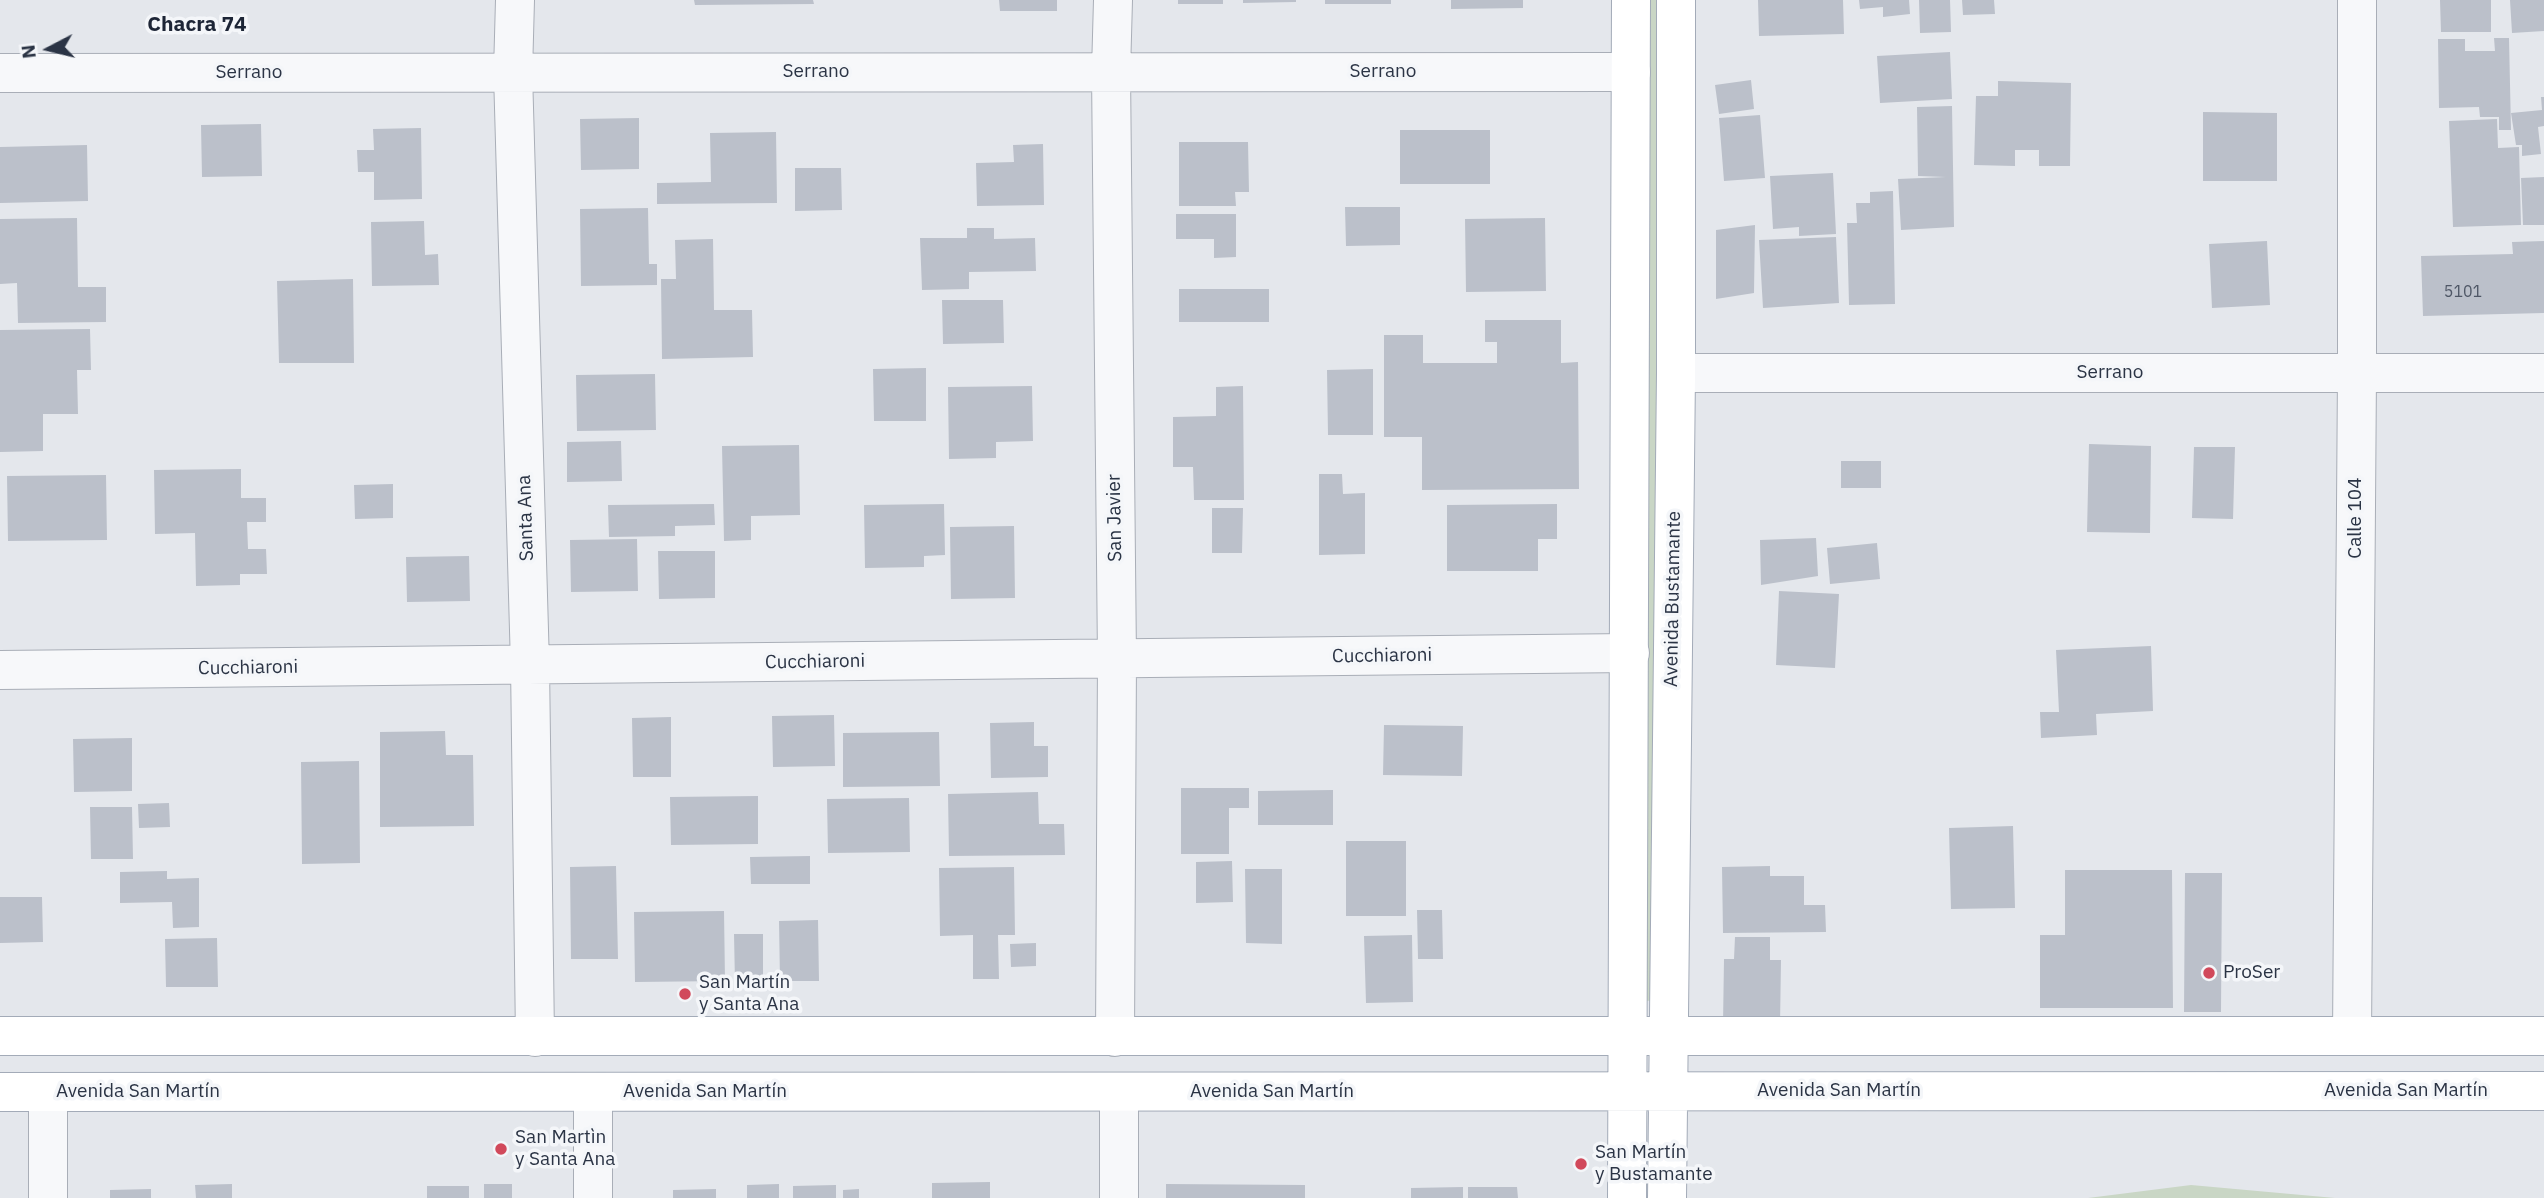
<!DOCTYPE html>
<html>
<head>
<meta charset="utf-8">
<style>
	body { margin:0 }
	#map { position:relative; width:2544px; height:1198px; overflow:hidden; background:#e4e7ec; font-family:"IBM Plex Sans",sans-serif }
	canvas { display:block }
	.north { position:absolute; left:14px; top:14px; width:70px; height:70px; -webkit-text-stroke:5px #f4f6f9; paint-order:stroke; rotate:263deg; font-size:19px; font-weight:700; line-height:28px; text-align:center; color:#2b3445 }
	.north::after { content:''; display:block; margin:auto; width:24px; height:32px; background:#2b3445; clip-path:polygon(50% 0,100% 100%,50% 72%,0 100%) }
</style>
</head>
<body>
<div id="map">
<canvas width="2544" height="1198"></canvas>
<div class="north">N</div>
</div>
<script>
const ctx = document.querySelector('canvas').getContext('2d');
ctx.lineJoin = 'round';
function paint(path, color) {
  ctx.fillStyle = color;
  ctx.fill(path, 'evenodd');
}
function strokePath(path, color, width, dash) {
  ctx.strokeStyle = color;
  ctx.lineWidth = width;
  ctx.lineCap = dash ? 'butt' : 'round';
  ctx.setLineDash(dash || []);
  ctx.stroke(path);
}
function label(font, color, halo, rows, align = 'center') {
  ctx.font = font + ' "IBM Plex Sans",sans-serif';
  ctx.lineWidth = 7;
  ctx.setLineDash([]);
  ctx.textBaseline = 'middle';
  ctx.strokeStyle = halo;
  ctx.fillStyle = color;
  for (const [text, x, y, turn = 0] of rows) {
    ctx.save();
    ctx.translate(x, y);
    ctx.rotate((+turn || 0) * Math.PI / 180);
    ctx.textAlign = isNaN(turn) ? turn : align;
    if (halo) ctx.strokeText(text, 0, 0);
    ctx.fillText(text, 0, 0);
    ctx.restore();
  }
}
const green = new Path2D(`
	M1648,0H1666L1662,1000L1645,1001Z
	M2191,1185L2335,1198H2088Z`);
const building = new Path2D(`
	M694,0H813L814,4L695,5Z
	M999,0H1057V11H1000Z
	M1178,0H1223V4H1178Z
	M1243,0H1296V2L1243,3Z
	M1325,0H1391V4H1325Z
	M1451,0H1523V8L1451,9Z
	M1758,0H1843L1844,34L1759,36Z
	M1859,0H1909L1910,14L1883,17V7L1860,9Z
	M1919,0H1950L1951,32L1920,33Z
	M1962,0H1994L1995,14L1963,15Z
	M2440,0H2491V32H2441Z
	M2510,0H2544V31L2512,33Z
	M2494,38H2509L2511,130H2499V117H2480L2479,107L2439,108L2438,39H2465V51H2495Z
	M1950,52L1952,99L1880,103L1877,56Z
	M1751,80L1754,109L1719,114L1715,85Z
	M1998,81L2071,83L2070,166H2039V150H2015V166L1974,165L1976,96H1998Z
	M2541,97H2544V126L2538,127L2541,154L2522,156V145H2516L2511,113L2542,110Z
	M1952,106L1954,227L1901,230L1898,179L1946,177L1918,176L1917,107Z
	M2203,112L2277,113V181H2203Z
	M1760,115L1765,178L1724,181L1719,118Z
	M639,118V169L581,170L580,119Z
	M2497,119L2498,148L2519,147L2521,225L2453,227L2449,121Z
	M261,124L262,176L202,177L201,125Z
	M421,128L422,199L374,200V172H358L357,150H374L373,129Z
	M1400,130H1490V184H1400Z
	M776,132L777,203L657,204V183L711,182L710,133Z
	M1179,142H1248L1249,192H1235L1236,206H1179Z
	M1043,144L1044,205L977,206L976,163L1014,162L1013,145Z
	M87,145L88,201L0,203V147Z
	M795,168H841L842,210L795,211Z
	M1833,173L1836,234L1799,236V227L1773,229L1770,176Z
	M2544,177V225H2523L2521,178Z
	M1893,191L1895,304L1849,305L1847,223H1857L1856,203H1870V192Z
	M1345,207H1400V245L1346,246Z
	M648,208L649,264H657V285L581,286L580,209Z
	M1176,214H1236V257L1214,258V239H1176Z
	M77,218L78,287H106V322L18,323L17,283L0,284V219Z
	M1545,218L1546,291L1466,292L1465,219Z
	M424,221L425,255L438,254L439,285L372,286L371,222Z
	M1755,225L1754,293L1716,299V230Z
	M967,228H994V239L1035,238L1036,271L969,272V289L922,290L920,238H967Z
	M1836,237L1839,303L1763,308L1759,240Z
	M713,239L714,310H752L753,357L662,359L661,279H676L675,240Z
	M2267,241L2270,305L2212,308L2209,244Z
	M2544,241V313L2423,316L2421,256L2513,254L2512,242Z
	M353,279L354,363H279L277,281Z
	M1179,289H1269V322H1179Z
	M942,300H1003L1004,343L943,344Z
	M1485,320H1561V363L1578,362L1579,489L1422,490V437H1384V335H1423V363H1497V342H1485Z
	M90,329L91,370H77L78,414H43V451L0,452V330Z
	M926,368V421H874L873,369Z
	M1373,369V435H1328L1327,370Z
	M655,374L656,430L577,431L576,375Z
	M1032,386L1033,441L996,442V458L949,459L948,387Z
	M1243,386L1244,500H1194L1193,467H1173V417L1216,416V387Z
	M621,441L622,481L567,482V442Z
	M2089,444L2151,446L2150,533L2087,532Z
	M799,445L800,515L751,516V540L724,541L722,446Z
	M2194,447H2235L2233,519L2192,518Z
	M1841,461H1881V488H1841Z
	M241,469V498H266V522H247L248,549H266L267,574H240V585L196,586L195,533L155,534L154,470Z
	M1319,474H1342L1343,494L1365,493V554L1319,555Z
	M106,475L107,540L8,541L7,476Z
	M393,484V518L355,519L354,485Z
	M714,504L715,525L675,526V536L609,537L608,505Z
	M944,504L945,555L924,556V567L865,568L864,505Z
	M1557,504V539H1538V571H1447V505Z
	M1212,508H1243L1242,553H1212Z
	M1014,526L1015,598L951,599L950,527Z
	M1816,538L1818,576L1761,585L1760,540Z
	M637,539L638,591L571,592L570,540Z
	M1877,543L1880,579L1830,584L1827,548Z
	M658,551H715V598L659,599Z
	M469,556L470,601L407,602L406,557Z
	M1779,591L1839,594L1835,668L1776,665Z
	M2151,646L2153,711L2096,714L2097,735L2041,738L2040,712H2059L2056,650Z
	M834,715L835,766L773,767L772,716Z
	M671,717V777H633L632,718Z
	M1034,722V746H1048V777L991,778L990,723Z
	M1384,725L1463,726L1462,776L1383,775Z
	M445,731L446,755H473L474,826L380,827V732Z
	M939,732L940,786L843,787V733Z
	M132,738V791L74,792L73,739Z
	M359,761L360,863L302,864L301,762Z
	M1181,788H1249V808H1229V854H1181Z
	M1333,790V825H1258V791Z
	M1038,792L1039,824H1064L1065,855L949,856L948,794Z
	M758,796V844L671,845L670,797Z
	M909,798L910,852L828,853L827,799Z
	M169,803L170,827L139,828L138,804Z
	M90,807H132L133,859H91Z
	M2013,826L2015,908L1951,909L1949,828Z
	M1346,841H1406V916H1346Z
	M810,856V884H751L750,857Z
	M1232,861L1233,902L1196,903V862Z
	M616,866L618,959H571L570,867Z
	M1770,866V876H1804V905H1825L1826,932L1723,933L1722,867Z
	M1014,867L1015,935H998L999,979H973V935L940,936L939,868Z
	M1245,869H1282V944L1246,943Z
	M2065,870H2172L2173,1008H2040V935H2065Z
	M167,871V879L199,878V927L173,928L172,902L120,903V872Z
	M2185,873H2222L2221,1012H2184Z
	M0,897H42L43,942L0,943Z
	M1417,910H1442L1443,959H1418Z
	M724,911L725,981L635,982L634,912Z
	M818,920L819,981H780L779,921Z
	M734,934H763V983H735Z
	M1412,935L1413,1002L1366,1003L1364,936Z
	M1735,937H1770V960H1781L1780,1025L1723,1024L1724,959H1734Z
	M217,938L218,987H166L165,939Z
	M1036,943V966L1011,967L1010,944Z
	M990,1182V1198H932V1183Z
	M232,1184V1198H196L195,1185Z
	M484,1184H512V1198H484Z
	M779,1184V1198H747V1185Z
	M1166,1184L1305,1185V1198H1166Z
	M836,1185V1198H793V1186Z
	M427,1186H469V1198H427Z
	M1463,1187V1198H1411V1188Z
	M1468,1187H1517L1518,1198H1468Z
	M151,1189V1198H110V1190Z
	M716,1189V1198H673V1190Z
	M859,1189V1198H843V1190Z`);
const minor = new Path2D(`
	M515,0L513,73L530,665L535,1037
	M1113,0L1111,72L1117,659L1115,1037
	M0,73L1631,72
	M1676,373H2544
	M0,670L1630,653
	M2352,1036L2357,373V0
	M1119,1092V1198
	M48,1198V1092
	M593,1198V1092`);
const major = new Path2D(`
	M0,1036H2544
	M0,1092L2544,1091
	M1627,1198L1631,0
	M1667,1198L1676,373V0`);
const markers = [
	[2209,973,7,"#d1495b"],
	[685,994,7,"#d1495b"],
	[501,1149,7,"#d1495b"],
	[1581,1164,7,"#d1495b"]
];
const numberNames = [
	["5101",2463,292]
];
const streetNames = [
	["Serrano",816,72],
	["Serrano",1383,72],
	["Serrano",249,73],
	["Serrano",2110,373],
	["Santa Ana",526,518,-92],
	["San Javier",1115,518,-91],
	["Calle 104",2356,518,-90],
	["Avenida Bustamante",1673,599,-89],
	["Cucchiaroni",1382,656,-1],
	["Cucchiaroni",815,662,-1],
	["Cucchiaroni",248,668,-1],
	["Avenida San Martín",1839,1091],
	["Avenida San Martín",2406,1091],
	["Avenida San Martín",138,1092],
	["Avenida San Martín",705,1092],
	["Avenida San Martín",1272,1092]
];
const poiNames = [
	["ProSer",2223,973],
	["San Martín",699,983],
	["y Santa Ana",699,1005],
	["San Martìn",515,1138],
	["y Santa Ana",515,1160],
	["San Martín",1595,1153],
	["y Bustamante",1595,1175]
];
const neighbourhoodNames = [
	["Chacra 74",197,25]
];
paint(green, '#c9d6c5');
paint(building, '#bbc0ca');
strokePath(minor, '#a9aeb7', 40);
strokePath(major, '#a3abb8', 40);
strokePath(minor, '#f7f8fa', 38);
strokePath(major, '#fff', 38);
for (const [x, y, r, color] of markers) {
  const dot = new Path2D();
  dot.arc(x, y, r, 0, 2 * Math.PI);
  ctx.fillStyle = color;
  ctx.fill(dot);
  strokePath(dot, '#f4f6f9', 2.5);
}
label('16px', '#4f5766', null, numberNames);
label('19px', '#2b3445', '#f4f6f9', streetNames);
label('19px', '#2b3445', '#f4f6f9', poiNames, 'left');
label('bold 21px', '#1d2536', '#f4f6f9', neighbourhoodNames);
</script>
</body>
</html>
